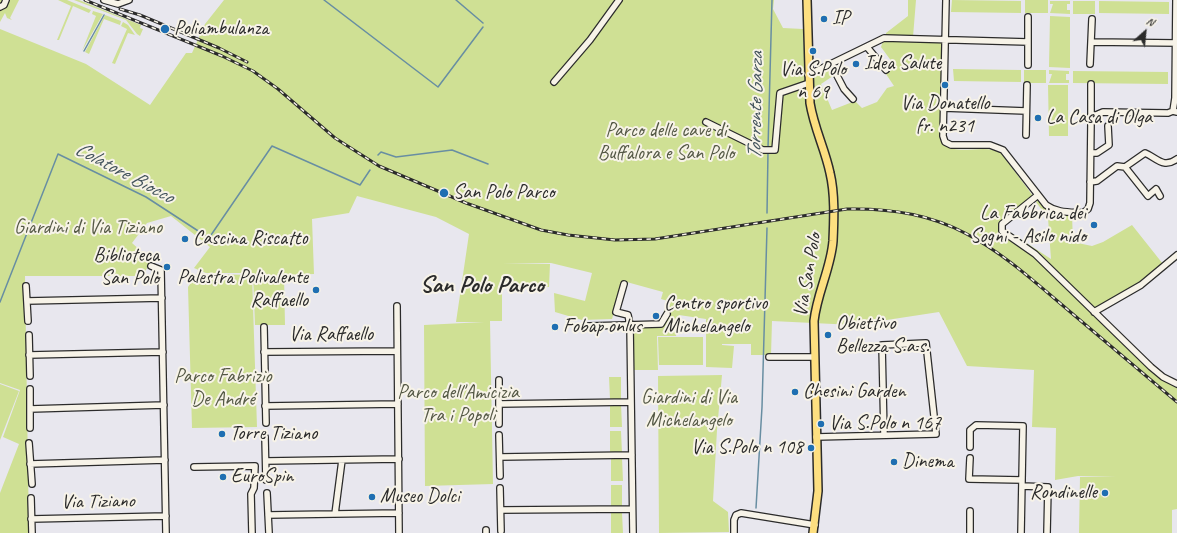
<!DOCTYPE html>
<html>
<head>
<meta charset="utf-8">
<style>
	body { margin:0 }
	#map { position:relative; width:1177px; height:533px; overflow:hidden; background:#e8e7ee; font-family:Caveat,sans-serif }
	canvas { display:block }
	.north { position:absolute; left:1125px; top:12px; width:40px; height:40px; -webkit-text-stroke:3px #f7f3e8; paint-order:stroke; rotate:27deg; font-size:11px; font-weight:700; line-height:16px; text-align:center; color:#2b2b2b }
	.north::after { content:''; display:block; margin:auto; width:14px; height:18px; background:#2b2b2b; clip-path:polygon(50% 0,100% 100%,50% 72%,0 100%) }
</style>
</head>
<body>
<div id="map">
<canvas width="1177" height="533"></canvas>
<div class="north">N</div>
</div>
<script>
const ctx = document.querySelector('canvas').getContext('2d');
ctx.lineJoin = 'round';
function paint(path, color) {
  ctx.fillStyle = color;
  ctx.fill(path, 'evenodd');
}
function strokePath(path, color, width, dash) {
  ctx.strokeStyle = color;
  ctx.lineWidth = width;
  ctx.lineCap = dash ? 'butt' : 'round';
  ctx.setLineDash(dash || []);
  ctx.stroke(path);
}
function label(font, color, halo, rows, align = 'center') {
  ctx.font = font + ' Caveat,sans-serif';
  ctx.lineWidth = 4;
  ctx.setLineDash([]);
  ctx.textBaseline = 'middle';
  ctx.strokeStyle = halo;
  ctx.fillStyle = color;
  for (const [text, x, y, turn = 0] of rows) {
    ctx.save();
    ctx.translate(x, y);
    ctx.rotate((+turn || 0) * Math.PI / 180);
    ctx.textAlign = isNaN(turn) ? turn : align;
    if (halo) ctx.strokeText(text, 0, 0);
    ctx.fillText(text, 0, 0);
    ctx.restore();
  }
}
const green = new Path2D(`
	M0,0H19L10,18L12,20L7,18L5,13L0,22Z
	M58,0H67L91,10L89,13L73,6L59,40H57L71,6Z
	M74,0H79L141,25L140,28L143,29L140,36L137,34L126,20Z
	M224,0H774L773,9L783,28L803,29L805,77H813L830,68L833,76L821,84L832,110L855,101L862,108L877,102L887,88L894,86L886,74L895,66L881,47L883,41L942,43L941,137L944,145C960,156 985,143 1001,153L1033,196L999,225L1051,259L1048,218L1036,202L1038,200L1051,213L1072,215L1073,242L1092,246L1103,242L1132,225L1163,264L1140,284L1092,313L1161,379L1177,387V509L1172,510V533H1079L1080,477H1116L1078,476L1055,480L1056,428L1032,427L1034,370L967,366L939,312L854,325L772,321L771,355H751V317V344H722V345L734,346L732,368L706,367V319L679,315L676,336H657L658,370H633L634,326L659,325L668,301L661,299L663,292L623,281L612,319L582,320L555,312L554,293L585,301L592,273L551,263H503L550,264L549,287H502V321H490L493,484L425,486L424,325L484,322H456L469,234L436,217L357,196L349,213L312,219L314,274L284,275L285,325H255L253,273H206L194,268L210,247L171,216L147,223L132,243L151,260L143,276H25L29,533H0V493L19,444L3,437L20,390L0,383V29L86,64L150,105L186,53H192L205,24Z
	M908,0H916L913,37H886V33L908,16Z
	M952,0L1021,1V13L951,12Z
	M1025,0H1048V13H1025Z
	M1050,1H1070V4H1067V10H1070V14L1050,13L1053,4H1050Z
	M1073,1H1095V14H1073Z
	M1099,1L1169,2V14L1099,13Z
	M93,11L103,14L82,51L96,16L92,14Z
	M105,15L121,21L120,25L104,19L89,54L85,52Z
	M1050,16L1070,17V68L1049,67Z
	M123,22L128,25L135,35L128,33L115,64L112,63L127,29L121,26Z
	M953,69L1021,70V82L954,81Z
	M1024,70H1046V83H1024Z
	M1049,70L1069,71V74H1066V80H1069V83H1049L1052,74H1049Z
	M1073,71L1168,72V84L1073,83Z
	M1048,85H1068V136H1049Z
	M199,271L205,274L252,275L257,427L192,428L188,287Z
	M703,337V365H659L658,337Z
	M722,375L717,430L713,501L728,512L729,532L659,533L658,376Z
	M609,377H621V399H610Z
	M0,384L19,391L0,440Z
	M621,404L622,427H610V405Z
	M610,431H621L622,453H610Z
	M622,458L623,481H611V459Z
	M611,485H622V507H611Z
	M611,513H622L623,533H611Z`);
const stream = new Path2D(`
	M324,0L438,87L483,27
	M456,0L483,23
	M84,51L104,15
	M768,148L772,0
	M378,155L381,152L396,157L452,150L488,164
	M767,213L768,152
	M0,302L58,154L146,197L209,238L272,146L360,185L370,170
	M756,508L762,407L767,228`);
const minor = new Path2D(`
	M104,0L118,4L129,0
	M946,0L943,136L945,142L951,145H990L1003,150L1046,205C1057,213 1070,212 1083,213L1088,209L1090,203L1091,122L1096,115L1103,112L1168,113L1173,111L1177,112
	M0,7L4,5L6,0
	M1091,42L1177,43
	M867,47L886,70
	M831,64L844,89L853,99
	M1090,64L1092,19
	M1028,65V17
	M808,75L884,38L1028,42
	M554,82L590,40L619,0
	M944,108L1026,111
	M1173,111L1175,98L1176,0
	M1091,121V84
	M706,122L763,150H775L780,93L809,83
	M1026,135L1027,85
	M1091,153H1097L1109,145L1108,126
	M1125,167L1145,153C1157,158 1163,169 1177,159
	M1090,182L1097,181L1117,166L1125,167L1148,196L1156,189L1160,196
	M1038,195L1002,224V231L1035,254L1151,367L1163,377L1177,384
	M151,266L161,270L166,533
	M624,284L616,312L628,315L630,325L633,533
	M26,286L28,321
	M27,301L162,298
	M397,306L399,533
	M1094,312L1141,285L1177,255
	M589,326L661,324L667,314
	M264,327L266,423
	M29,335L30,376
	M264,352L397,351
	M29,355L163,352
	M769,357H815
	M499,380V424
	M30,389V428
	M499,404L631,402
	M265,406L398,404
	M30,409L164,405
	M499,435L500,476
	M265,437L266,480
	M816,437L936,434L926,343L882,345L884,435
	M29,443L32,484
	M970,447V430L976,425L1023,426L1021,533
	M500,457L632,455
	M970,458L969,479L1022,480
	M266,461L399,459
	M30,464L165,460
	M194,467L255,466L254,488L251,494L252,533
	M1022,486L1048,487L1047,533
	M500,488L501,531
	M267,493L269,533
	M31,498L32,533
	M501,510L632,509
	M335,514L342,460
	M268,515L399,513
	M31,519L166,516
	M486,533V530
	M734,533V520L736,515L741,513L815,525
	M970,533V511`);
const major = new Path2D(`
	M807,0L810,103C814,128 825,149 830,173C835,194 834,219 833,241C831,268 817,293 814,321L818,491L813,533`);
const rail = new Path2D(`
	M85,0L222,56L253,71L278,89L335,138L379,166L466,203L541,230L568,235L615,240L655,239L847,209C951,207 993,246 1068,310C1105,341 1141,372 1177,402
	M120,9L140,15L219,48L247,62`);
const markers = [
	[824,19,4,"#1f6fb2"],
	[165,29,5,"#1f6fb2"],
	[813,51,4,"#1f6fb2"],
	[856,64,4,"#1f6fb2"],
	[945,85,4,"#1f6fb2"],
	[1038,118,4,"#1f6fb2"],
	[444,193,5,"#1f6fb2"],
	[1094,225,4,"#1f6fb2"],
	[185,239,4,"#1f6fb2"],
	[167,267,4,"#1f6fb2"],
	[316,290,4,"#1f6fb2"],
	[656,316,4,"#1f6fb2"],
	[555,327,4,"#1f6fb2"],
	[828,335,4,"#1f6fb2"],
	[795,392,4,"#1f6fb2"],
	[821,424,4,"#1f6fb2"],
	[222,434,4,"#1f6fb2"],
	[811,448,4,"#1f6fb2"],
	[894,462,4,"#1f6fb2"],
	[223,477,4,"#1f6fb2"],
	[1105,493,4,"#1f6fb2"],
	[372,497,4,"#1f6fb2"]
];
const poiNames = [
	["IP",832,19],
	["Poliambulanza",174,29],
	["Idea Salute",864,64],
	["Via S.Polo",813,70,"center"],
	["n 69",813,93,"center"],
	["Via Donatello",945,104,"center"],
	["fr. n231",945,127,"center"],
	["La Casa di Olga",1046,118],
	["San Polo Parco",453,193],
	["La Fabbrica dei",1086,214,"right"],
	["Sogni - Asilo nido",1086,237,"right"],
	["Cascina Riscatto",193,239],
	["Biblioteca",159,256,"right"],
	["San Polo",159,279,"right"],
	["Palestra Polivalente",308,278,"right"],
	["Raffaello",308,301,"right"],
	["Centro sportivo",664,304],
	["Michelangelo",664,327],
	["Obiettivo",836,324],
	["Bellezza S.a.s.",836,347],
	["Fobap onlus",563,327],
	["Chesini Garden",803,392],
	["Via S.Polo n 167",829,424],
	["Torre Tiziano",230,434],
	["Via S.Polo n 108",803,448,"right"],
	["Dinema",902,462],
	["EuroSpin",231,477],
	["Rondinelle",1097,493,"right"],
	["Museo Dolci",380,497]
];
const parkNames = [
	["Parco delle cave di",666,131],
	["Buffalora e San Polo",666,154],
	["Giardini di Via Tiziano",88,228],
	["Parco Fabrizio",223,377],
	["De André",223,400],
	["Parco dell'Amicizia",458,393],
	["Tra i Popoli",458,416],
	["Giardini di Via",689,398],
	["Michelangelo",689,421]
];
const streetNames = [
	["Via San Polo",808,275,-80],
	["Via Raffaello",331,335],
	["Via Tiziano",98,502,-1]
];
const waterNames = [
	["Torrente Garza",756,106,-89],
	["Colatore Biocco",124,173,28]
];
const districtNames = [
	["San Polo Parco",482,286]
];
paint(green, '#cfe094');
strokePath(stream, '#688ea2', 1.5);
strokePath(minor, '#2b2b2b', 8);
strokePath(major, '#2b2b2b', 10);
strokePath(minor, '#f7f3e8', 5.5);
strokePath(major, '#fddf80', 7);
strokePath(rail, '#2b2b2b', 3);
strokePath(rail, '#f7f3e8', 1.5, [4.5]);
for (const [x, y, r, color] of markers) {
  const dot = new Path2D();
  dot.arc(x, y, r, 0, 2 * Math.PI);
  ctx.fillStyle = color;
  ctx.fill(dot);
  strokePath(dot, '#f7f3e8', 1.5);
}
label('20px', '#2b2b2b', '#f7f3e8', poiNames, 'left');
label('20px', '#545845', '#f7f3e8', parkNames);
label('20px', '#2b2b2b', '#f7f3e8', streetNames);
label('italic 21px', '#44545d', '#f7f3e8', waterNames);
label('bold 24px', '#2b2b2b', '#f7f3e8', districtNames);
</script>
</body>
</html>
